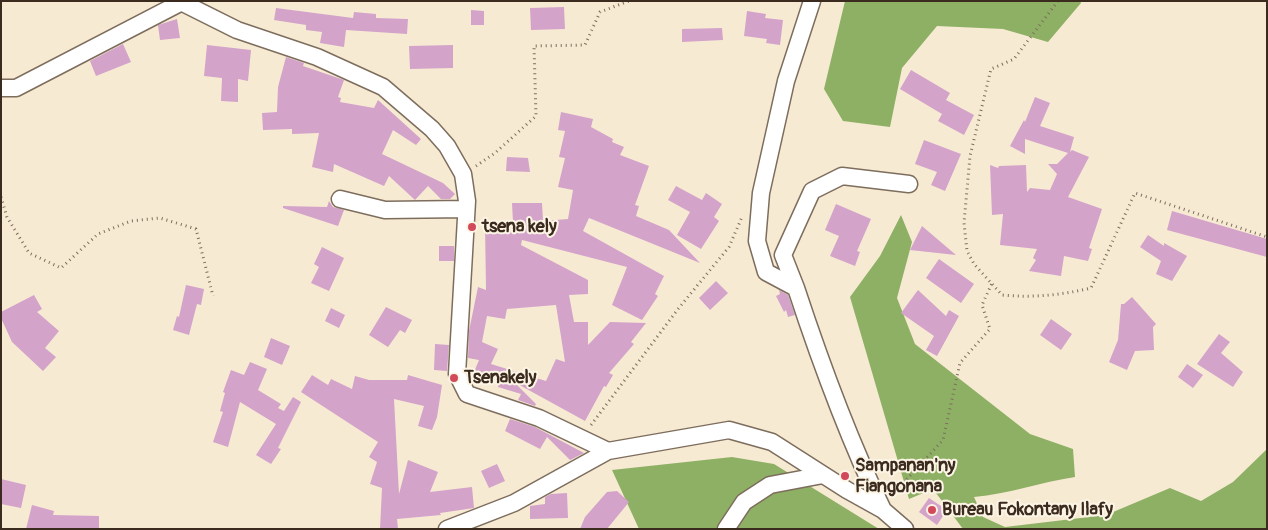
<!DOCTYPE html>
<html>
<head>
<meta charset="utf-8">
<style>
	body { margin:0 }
	#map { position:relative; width:1268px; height:530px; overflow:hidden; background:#f7ead3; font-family:Pangolin,sans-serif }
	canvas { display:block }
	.frame { position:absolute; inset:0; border:2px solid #3b2a1e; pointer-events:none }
</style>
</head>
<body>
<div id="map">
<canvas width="1268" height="530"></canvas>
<div class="frame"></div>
</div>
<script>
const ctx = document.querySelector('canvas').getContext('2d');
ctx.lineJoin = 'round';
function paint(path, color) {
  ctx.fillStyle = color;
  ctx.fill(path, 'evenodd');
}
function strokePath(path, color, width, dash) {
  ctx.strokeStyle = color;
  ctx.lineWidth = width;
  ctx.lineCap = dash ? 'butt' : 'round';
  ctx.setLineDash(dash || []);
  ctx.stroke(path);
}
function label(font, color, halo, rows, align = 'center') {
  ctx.font = font + ' Pangolin,sans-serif';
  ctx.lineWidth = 4;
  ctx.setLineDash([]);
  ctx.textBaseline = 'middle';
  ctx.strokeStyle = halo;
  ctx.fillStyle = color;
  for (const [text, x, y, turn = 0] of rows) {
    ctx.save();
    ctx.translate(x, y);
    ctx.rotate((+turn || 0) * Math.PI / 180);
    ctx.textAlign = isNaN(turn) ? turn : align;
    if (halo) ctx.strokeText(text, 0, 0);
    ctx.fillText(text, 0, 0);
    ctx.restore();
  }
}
const forest = new Path2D(`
	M845,1H1080L1081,3L1048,42L1003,29L937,26L902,68L890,127L843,121L824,89Z
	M901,215L912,242L897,298L915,344L1030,434L1073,449L1075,477C1041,482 1009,494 974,497L983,517L1005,527L1106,515L1170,488L1201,501L1233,482L1267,449V529H963L933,489L909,499L850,297L880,256Z
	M732,457L774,464L879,529H639L612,470Z`);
const building = new Path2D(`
	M564,7L565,29L531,30L530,8Z
	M276,8L353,18L354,12L376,14V18L408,19L407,34L346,30L344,47L320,43L322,32L306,30V25L274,20Z
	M471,10L484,11V25H471Z
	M747,11L766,14L765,18L783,20L780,45L766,43L767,39L744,36Z
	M177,19L180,38L160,40L158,25Z
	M722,28L723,40L682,42V29Z
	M123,44L131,62L96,76L90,61Z
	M207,45L251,50L248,81L238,79V102L221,101L222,78L204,76Z
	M453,45V68L410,69L409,46Z
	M286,57L304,63L303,66L344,80L338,97L341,98L340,102L374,108L378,100L421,139L416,145L393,130L382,154L443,183L455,194L450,199H441L428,186L415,200L389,176L384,186L334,164L333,172L312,167L319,133L292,134V129L263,130L262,113L277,112L278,87Z
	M911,70L950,93L946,100L974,115L964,135L938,121L942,114L900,89Z
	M1035,97L1050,103L1040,126L1074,137L1070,152L1072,150L1089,157L1068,197L1102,209L1089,248L1092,249L1088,261L1064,256L1061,276L1029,271L1036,260L1033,258L1037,249L1000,245L1003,214L992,215L990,165L998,168L999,166L1026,165L1027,192L1030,188L1050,190L1057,174L1048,164H1057L1068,153L1025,139V154L1010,146L1024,120L1025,122Z
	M561,112L593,119L591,127L613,139L612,142L624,147L620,155L649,166L635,205L639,206L636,216L669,230L700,263L589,218L583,231L664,276L655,294L658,296L642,320L612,305L627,267L522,240L521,245L588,280V294L569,295L574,322H588V345L610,322L646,323L631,342L634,344L609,373L613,375L606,387L604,386L585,421L514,382L536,404L535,406L518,400L521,394L498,387L499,382L474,372L479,360L468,358L469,331L478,287L486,290L485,223L513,222L512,203H542L543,221L568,219L573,190L558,187L565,158L559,157L565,131L558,130ZM556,305L565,362L556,359L546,381L491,364L498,349L482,342L487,316L505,319L507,309Z
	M924,140L961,154L945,191L931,185L937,172L915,164Z
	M507,157L528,158L530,172L506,171Z
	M676,186L702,200L706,193L722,204L714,217L719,221L701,249L677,235L690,212L668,200Z
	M329,201L333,207L344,210L338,226L283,208V206L327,207Z
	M836,204L871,219L857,251L860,252L855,266L830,256L839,236L825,230Z
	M1172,211L1267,239V257L1167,230Z
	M922,226L956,255L910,250Z
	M1148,235L1164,246V243L1187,256L1172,281L1156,274L1161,261L1140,247Z
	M439,246H454V261H439Z
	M322,247L344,258L329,291L311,283L319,267L314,264Z
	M939,259L974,284L961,303L926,278Z
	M716,281L728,293L710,310L699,298Z
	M186,285L204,289L201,305L197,304L189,335L173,330L177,316L179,317Z
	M779,290L788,295L795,315L788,317L786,310L784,312L776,296L780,294Z
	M918,290L946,316L949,310L959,316L937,356L926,350L934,336L901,313Z
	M34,295L42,309L37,312L59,331L45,348L56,357L43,371L12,342L1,318V312Z
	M1132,297L1156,324L1153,327L1154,350L1135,351L1127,370L1109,362L1118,340L1121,304H1124Z
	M386,307L412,320L405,333L400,330L388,347L369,335Z
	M331,308L345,315L339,328L325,321Z
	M1051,319L1072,334L1061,350L1040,335Z
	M1219,334L1230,342L1221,353L1243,372L1233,387L1197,364Z
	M271,338L290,346L282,365L264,357Z
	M435,344L449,345L447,371L434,370Z
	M250,362L267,369L258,390L281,404L278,408L284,411L293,397L301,402L278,448L281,449L271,464L256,455L276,424L240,402L228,447L213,442L223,412L220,411L225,393L223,392L231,370L244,375Z
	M1187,364L1203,375L1193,388L1178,377Z
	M312,375L328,385L331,379L352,389L355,376L369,380H407L408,375L442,385L437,417L432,430L418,426L424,406L394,399L399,494L408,460L438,472L430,492L472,487L474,508L440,513L441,515L397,519L398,529H380L382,488L370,484L377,462L369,457L378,442L301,392Z
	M510,419L535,427L584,453L570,460L547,437L540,449L505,431Z
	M497,464L505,481L489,488L481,471Z
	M1,479L26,485L21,508L1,504Z
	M617,491L629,502L607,529H580L585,517L607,492Z
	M567,493L568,518L530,519V506L545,504V497L551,494Z
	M929,498L947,510L937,525L919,512Z
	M32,505L54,511L53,515L99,516V529H26Z`);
const path = new Path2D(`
	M1058,1L1014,59L991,69L970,156L964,223L967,251L974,264L1002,295C1034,298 1061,295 1091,288L1135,193L1267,237
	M476,166L495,153L536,116L534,46L585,45L600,12L629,1
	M1,197L7,217L29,253L61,268L98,234L131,221L160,218L196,229L213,296
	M591,425L678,309L729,247L742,217
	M893,494L943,440L960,363L990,329L982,305L992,283`);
const minor = new Path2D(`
	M179,1L237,30L317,57L383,87L432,129L447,146L463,174L467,201L457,374L467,394L539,418L608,451L729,430L772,442L847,490L883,510L905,529
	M812,1L786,81L761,193L757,241L766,272L796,288C821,364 848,438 883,510
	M1,88H16L180,3
	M340,199L385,210L466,209
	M796,288L783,255L812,191L842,176L909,184
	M447,529L514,503L608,451
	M726,529L744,502L770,485L823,475`);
const markers = [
	[472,227,5,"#d1495b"],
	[454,378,5,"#d1495b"],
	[845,476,5,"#d1495b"],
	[932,510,5,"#d1495b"]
];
const poiNames = [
	["tsena kely",482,227],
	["Tsenakely",464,378],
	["Sampanan'ny",855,466],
	["Fiangonana",855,487],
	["Bureau Fokontany Ilafy",942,510]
];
paint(forest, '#8eb065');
paint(building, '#d3a3ca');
strokePath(minor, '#7d6d5d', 19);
strokePath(path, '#7d6d5d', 3, [1, 4]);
strokePath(minor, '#fff', 16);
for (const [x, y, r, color] of markers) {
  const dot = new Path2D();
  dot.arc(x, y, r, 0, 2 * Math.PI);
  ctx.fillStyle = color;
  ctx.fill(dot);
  strokePath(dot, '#fcf5e5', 2);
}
label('bold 18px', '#3b2a1e', '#fcf5e5', poiNames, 'left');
</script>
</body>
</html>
